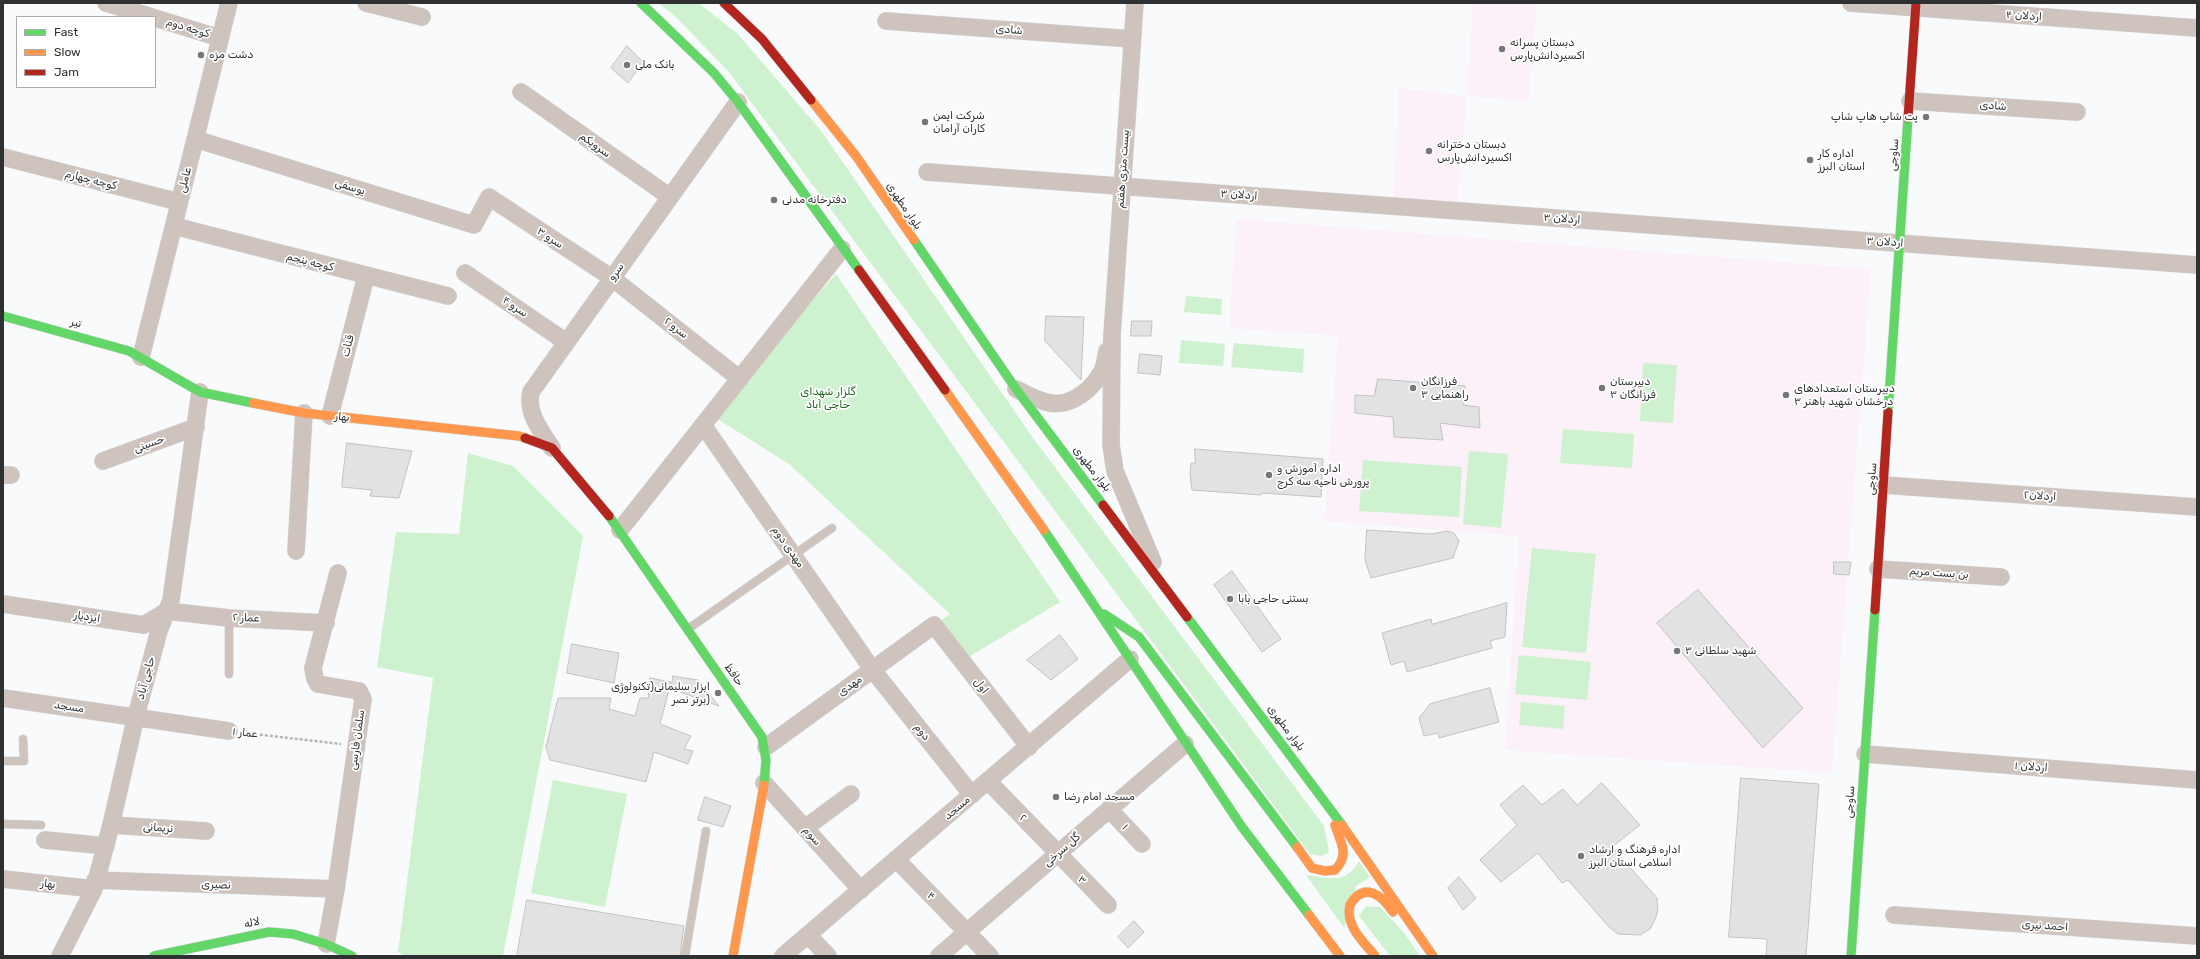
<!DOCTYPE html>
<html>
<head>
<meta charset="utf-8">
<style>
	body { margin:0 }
	#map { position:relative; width:2200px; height:959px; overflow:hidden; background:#f8fafc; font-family:Rubik,sans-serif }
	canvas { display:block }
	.frame { position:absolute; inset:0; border:4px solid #2e3031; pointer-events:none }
	.legend { position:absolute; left:16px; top:16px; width:140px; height:72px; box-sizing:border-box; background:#fff; border:1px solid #abacad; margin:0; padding:5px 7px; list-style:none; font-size:12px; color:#2e3031 }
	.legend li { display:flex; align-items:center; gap:8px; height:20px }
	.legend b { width:20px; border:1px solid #abacad }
</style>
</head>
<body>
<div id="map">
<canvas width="2200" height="959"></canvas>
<div class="frame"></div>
<ul class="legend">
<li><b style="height:5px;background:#63d668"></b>Fast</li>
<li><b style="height:5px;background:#ff974d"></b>Slow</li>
<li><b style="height:5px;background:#b3261e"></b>Jam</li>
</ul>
</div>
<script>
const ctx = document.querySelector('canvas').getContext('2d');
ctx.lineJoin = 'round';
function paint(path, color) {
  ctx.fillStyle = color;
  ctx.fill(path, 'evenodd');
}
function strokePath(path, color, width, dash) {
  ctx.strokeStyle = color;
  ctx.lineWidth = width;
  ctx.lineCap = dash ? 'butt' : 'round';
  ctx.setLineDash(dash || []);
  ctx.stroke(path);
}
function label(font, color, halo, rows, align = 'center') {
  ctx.font = font + ' Rubik,Vazirmatn,sans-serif';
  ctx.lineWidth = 3.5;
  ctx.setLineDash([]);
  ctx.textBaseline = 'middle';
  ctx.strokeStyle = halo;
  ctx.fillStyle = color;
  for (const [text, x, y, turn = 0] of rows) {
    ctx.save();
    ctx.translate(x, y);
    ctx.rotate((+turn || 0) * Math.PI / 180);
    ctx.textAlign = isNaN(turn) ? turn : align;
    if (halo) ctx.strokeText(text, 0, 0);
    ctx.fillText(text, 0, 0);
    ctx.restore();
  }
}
const education = new Path2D(`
	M1473,3H1537L1529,101L1467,96L1457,211L1393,206L1399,88L1467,96Z
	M1237,219L1871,269L1832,773L1505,750L1519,536L1324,521L1338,336L1229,328Z`);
const green = new Path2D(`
	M658,3H698L737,33L822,132L1033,438L1324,826L1329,852L1322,856L1310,854L728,71L676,17Z
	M836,274L1060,602L962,661L934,625L950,614L789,464L711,415Z
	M1186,296L1222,299L1221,315L1184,312Z
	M1181,340L1225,344L1223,366L1179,363Z
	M1234,343L1304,349L1303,373L1231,367Z
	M1643,363L1677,365L1673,423L1640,421Z
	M1563,429L1634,434L1632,468L1560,463Z
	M1469,451L1508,454L1501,528L1463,524Z
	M468,453L513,466L583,536L503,956H405L398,952L433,678L377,667L396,532L459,534Z
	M1363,460L1462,467L1459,517L1359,511Z
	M1532,548L1596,554L1586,653L1522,647Z
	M1519,655L1591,662L1587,700L1515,694Z
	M1521,702L1565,706L1563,729L1519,725Z
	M553,780L627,794L605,907L531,893Z
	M1359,861L1370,877L1356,886L1344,928L1306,875C1330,878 1345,885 1359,861Z
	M1366,906L1380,907L1405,934L1420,956H1390L1359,916Z`);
const building = new Path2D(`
	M627,46L643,62L628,83L611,68Z
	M1046,316L1084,317L1081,380L1045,341Z
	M1132,321H1152L1151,336H1131Z
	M1140,354L1162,356L1160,375L1138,373Z
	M1378,379L1465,386L1463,405L1479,407L1480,428L1440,423L1443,440L1394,437L1393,417L1355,413V395L1374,396Z
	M347,443L412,451L399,498L370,496L372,490L342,487Z
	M1195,449L1323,459L1321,497L1262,493L1261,495L1192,490L1190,474L1191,463H1195Z
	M1367,530L1431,534L1447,531L1454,533L1459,541L1453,558L1371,578L1365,560Z
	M1834,562H1851L1849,575L1834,574Z
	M1232,571L1281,639L1262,652L1214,585Z
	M1698,590L1803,708L1763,748L1657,623Z
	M1507,603L1505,637L1490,641L1492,648L1407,672L1404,661L1391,665L1382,633L1431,619L1432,624Z
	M1060,635L1078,659L1051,680L1027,660Z
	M572,644L619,653L614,683L567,673Z
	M673,676L698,680L719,706L672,689Z
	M650,678L671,682L660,724L691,736L684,749L693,751L688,764L654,752L646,782L550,760L546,747L558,698H611L609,709L635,716L640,698H648Z
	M1490,688L1499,722L1439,738L1438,733L1424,736L1419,718L1430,704Z
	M1741,778L1819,784L1806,956H1766L1767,939L1729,937Z
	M1602,783L1640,825L1612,847L1657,898L1658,910L1655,920L1650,929L1640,935L1618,934L1609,927L1568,880L1562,883L1538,853L1501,882L1480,860L1517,825L1500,805L1523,785L1542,805L1563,789L1577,805Z
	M705,797L731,806L723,827L698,820Z
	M1459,877L1476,898L1463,910L1448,888Z
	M527,900L684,926L680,956H517Z
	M1134,921L1144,932L1128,948L1118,937Z`);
const path = new Path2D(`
	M245,733L341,744`);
const lane = new Path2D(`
	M229,618V674
	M688,629L832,528
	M3,761H24L23,739
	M3,824L41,825
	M685,956L706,831`);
const street = new Path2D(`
	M106,3L152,17
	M366,3L422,17
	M1135,3L1112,335L1111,445L1115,471L1153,562
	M1851,3L2197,28
	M155,18L220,38
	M886,21L1132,39
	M521,92L670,197
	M1910,101L2077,112
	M195,139L474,225L489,197L612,278L740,379
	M3,157L179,202
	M927,172L2197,265
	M174,226L448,296
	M465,273L566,342
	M141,357L229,3
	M1016,389C1026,394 1038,401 1050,403C1072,407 1094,388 1103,369C1105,363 1106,356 1107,351
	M330,416L366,276
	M703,425L872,669L972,795
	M552,448C541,431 526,413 531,392L738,102
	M103,461L196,427
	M3,475H11
	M1883,485L2197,507
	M620,530L842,249
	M296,551L304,413
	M1878,569L2001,577
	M3,604L144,625L167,611L229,618L326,623
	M3,698L229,731
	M766,747L934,625L1029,747
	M1865,754L2197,780
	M988,781L1108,905
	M764,783L861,890
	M1109,809L1142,844
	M111,825L206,831
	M805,828L851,794
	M45,840L106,846
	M896,859L990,956
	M3,879L94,889
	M95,880L336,889
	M1894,915L2197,936
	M808,935L828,956
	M326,944L336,889L363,699L359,691L318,684L315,679L313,668L338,573
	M60,956L94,889L111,825L136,716L159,631L171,600L200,392
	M783,956L1130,659
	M939,956L1185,744`);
const fast = new Path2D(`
	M641,3L714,73L738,102L859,270
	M914,240L1016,389L1103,505
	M3,316L129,351L200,392L253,403
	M1888,412L1908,118
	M609,516L762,737L766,760L764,785
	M1044,530L1242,827L1309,915
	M1104,614L1139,637L1297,847
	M1187,617L1342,825
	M154,956L269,932L293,934L326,944L352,956
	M1851,956L1875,610`);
const slow = new Path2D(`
	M811,100L856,156L914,240
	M945,390L1044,530
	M253,403L304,413L519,436L525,438
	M1342,825L1433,956
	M1297,847L1312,868L1325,871L1335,870C1350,854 1341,844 1335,825
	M1309,915L1340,956
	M733,956L764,785
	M1375,956C1363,941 1345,926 1350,905C1364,881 1382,895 1393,912`);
const jam = new Path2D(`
	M724,3L762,39L811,100
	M1908,118L1916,3
	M859,270L945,390
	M525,438L552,448L609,516
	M1103,505L1187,617
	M1875,610L1888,412`);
const markers = [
	[1502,49,4,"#757778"],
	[201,55,4,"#757778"],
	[627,65,4,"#757778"],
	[1926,117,4,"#757778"],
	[925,122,4,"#757778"],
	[1429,151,4,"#757778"],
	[1810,160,4,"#757778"],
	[774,200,4,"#757778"],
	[1413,388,4,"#757778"],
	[1602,388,4,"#757778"],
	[1786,395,4,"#757778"],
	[1269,475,4,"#757778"],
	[1230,599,4,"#757778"],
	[1677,651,4,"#757778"],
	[718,693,4,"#757778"],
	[1056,797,4,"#757778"],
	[1581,856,4,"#757778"]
];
const streetNames = [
	["اردلان ۴",2024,16,4],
	["کوچه دوم",188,28,17],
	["شادی",1009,30,4],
	["شادی",1993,106,4],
	["سرویکم",595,145,35],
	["ساوجی",1894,155,-86],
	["بیست متری هفتم",1123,169,-86],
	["کوچه چهارم",91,180,14],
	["عاملی",185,180,-76],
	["یوسفی",350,187,17],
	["اردلان ۳",1239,195,4],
	["بلوار مطهری",904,206,56],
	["اردلان ۳",1562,219,4],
	["سرو ۳",550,238,33],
	["اردلان ۳",1885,242,4],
	["کوچه پنجم",310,262,14],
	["سرو",616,272,-54],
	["سرو ۴",515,307,34],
	["تیر",76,323,15],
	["سرو ۲",676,328,38],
	["قنات",348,346,-76],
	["بهار",342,417,6],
	["حسینی",149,444,-20],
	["بلوار مطهری",1092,469,52],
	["ساوجی",1872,479,-86],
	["اردلان۲",2040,496,4],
	["مهدی دوم",788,547,55],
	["بن بست مریم",1939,573,4],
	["ایزدیار",87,617,9],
	["عمار ۲",246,618,3],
	["حافظ",734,675,55],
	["حاجی آباد",146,678,-75],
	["مهدی",850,686,-36],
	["اول",981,686,52],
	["مسجد",69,707,8],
	["بلوار مطهری",1286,728,53],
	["دوم",922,732,52],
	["عمار ۱",245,733,6],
	["سلمان فارسی",357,740,-82],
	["اردلان ۱",2031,767,4],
	["ساوجی",1850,802,-86],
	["مسجد",957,808,-41],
	["۲",1023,818,47],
	["۱",1125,827,47],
	["نریمانی",158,828,4],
	["سوم",812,836,48],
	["گل سرخی",1062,850,-41],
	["۳",1082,880,45],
	["بهار",48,884,6],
	["نصیری",216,885,2],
	["۴",931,896,46],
	["لاله",252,923,-12],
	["احمد نیری",2045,926,4]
];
const poiNames = [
	["دبستان پسرانه",1510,43],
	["اکسیر‌دانش‌پارس",1510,56],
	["دشت مزه",209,55],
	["بانک ملی",635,65],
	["شرکت ایمن",933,116],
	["کاران آرامان",933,129],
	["پت شاپ هاپ شاپ",1918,117,"right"],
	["دبستان دخترانه",1437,145],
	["اکسیردانش‌پارس",1437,158],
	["اداره کار",1818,154],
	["استان البرز",1818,167],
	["دفترخانه مدنی",782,200],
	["فرزانگان",1421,382],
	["۳ راهنمایی",1421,395],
	["دبیرستان",1610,382],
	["فرزانگان ۳",1610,395],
	["دبیرستان استعدادهای",1794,389],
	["درخشان شهید باهنر ۳",1794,402],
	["اداره آموزش و",1277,469],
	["پرورش ناحیه سه کرج",1277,482],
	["بستنی حاجی بابا",1238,599],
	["شهید سلطانی ۳",1685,651],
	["ابزار سلیمانی(تکنولوژی",710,687,"right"],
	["برتر نصر)",710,700,"right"],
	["مسجد امام رضا",1064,797],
	["اداره فرهنگ و ارشاد",1589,850],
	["اسلامی استان البرز",1589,863]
];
const parkNames = [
	["گلزار شهدای",828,392],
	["حاجی آباد",828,405]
];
paint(education, '#fcf1f9');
paint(green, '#cef2cf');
paint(building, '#e2e2e3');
strokePath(building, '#c2c2c3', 1);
strokePath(lane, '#d4d6d7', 9);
strokePath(street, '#d4d6d7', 18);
strokePath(fast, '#d4d6d7', 10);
strokePath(slow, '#d4d6d7', 10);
strokePath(jam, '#d4d6d7', 10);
strokePath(path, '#bab3b0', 2.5, [3, 2]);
strokePath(lane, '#cfc3bd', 8);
strokePath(street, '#cfc3bd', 17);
strokePath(fast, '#63d668', 9);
strokePath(slow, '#ff974d', 9);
strokePath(jam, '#b3261e', 9);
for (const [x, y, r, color] of markers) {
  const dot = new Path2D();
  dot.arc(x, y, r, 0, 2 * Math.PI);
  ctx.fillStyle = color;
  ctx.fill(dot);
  strokePath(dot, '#fff', 1.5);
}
label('11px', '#2e3031', '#fff', streetNames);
label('11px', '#2e3031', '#fff', poiNames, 'left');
label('11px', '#1d6421', '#fff', parkNames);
</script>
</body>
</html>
